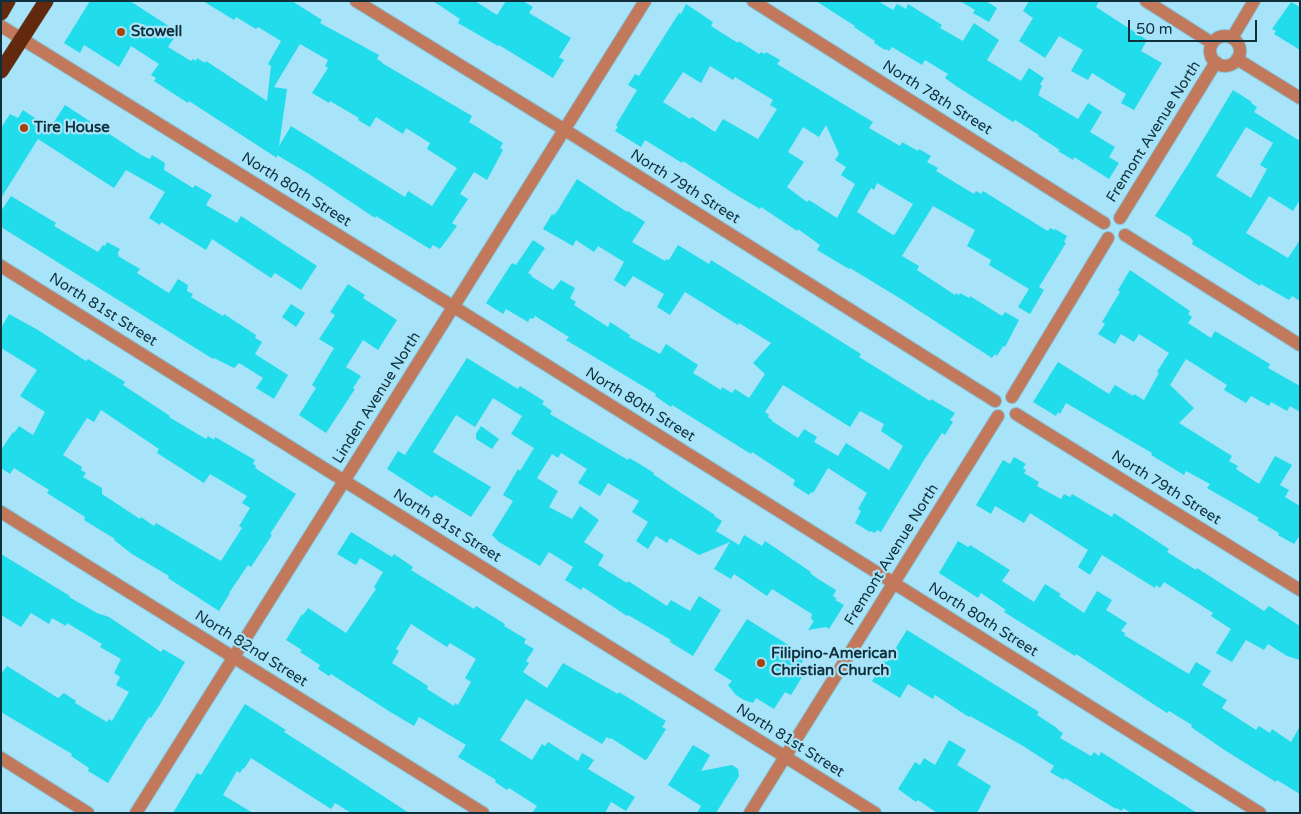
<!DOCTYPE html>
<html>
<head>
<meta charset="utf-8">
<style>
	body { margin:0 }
	#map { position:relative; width:1301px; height:814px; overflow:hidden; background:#a7e3f9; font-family:"Varela Round",sans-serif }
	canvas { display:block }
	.frame { position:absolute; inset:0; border:2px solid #0f303b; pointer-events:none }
	.scale { position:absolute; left:1128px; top:20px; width:129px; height:22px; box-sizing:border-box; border:2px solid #0f303b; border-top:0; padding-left:6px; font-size:15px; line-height:18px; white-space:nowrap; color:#0f303b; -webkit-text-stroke:4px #a7e3f9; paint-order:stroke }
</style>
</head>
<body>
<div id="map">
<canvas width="1301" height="814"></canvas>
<div class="frame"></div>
<div class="scale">50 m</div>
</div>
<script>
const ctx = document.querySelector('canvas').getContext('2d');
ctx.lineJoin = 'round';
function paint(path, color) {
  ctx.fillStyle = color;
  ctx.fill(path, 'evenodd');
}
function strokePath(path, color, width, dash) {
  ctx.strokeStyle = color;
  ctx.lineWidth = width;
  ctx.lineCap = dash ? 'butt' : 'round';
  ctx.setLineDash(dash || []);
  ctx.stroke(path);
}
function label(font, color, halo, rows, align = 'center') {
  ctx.font = font + ' "Varela Round",sans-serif';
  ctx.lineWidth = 4.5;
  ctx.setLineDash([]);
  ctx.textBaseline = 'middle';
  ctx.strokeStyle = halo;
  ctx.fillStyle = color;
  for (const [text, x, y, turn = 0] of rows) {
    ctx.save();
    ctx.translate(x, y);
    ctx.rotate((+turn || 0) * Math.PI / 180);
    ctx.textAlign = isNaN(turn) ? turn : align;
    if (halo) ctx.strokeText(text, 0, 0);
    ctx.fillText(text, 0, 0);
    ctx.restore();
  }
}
const building = new Path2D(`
	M90,1H130L178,32L168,47L191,61L193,59L196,61L197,58L205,63L206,61L267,101L271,66L268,64L281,41L258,27L256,29L236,17L234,20L203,1H292L322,20L320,23L379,55L377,59L382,62V63L472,116L469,122L503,143L500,148L503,150L487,180L474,172L460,194L468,199L452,223L457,226L440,249L433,245L430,249L376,216L375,218L309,174L277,155V158L189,101L188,103L154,81L156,78L151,75L159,64L131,46L119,67L84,45L80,53L64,43ZM300,44L328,60L325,66L328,68L312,93L329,103L330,101L359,118L358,120L370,127L376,117L403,134L406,128L430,143L427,149L457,168L432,206L408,191L405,197L291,126L279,146L287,89L274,87Z
	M433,1H475L497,15L506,1H523L533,7L529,13L571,38L559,57L564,60L553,78L499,45L498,46L458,23L460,19Z
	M816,1H878L893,10L897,4L906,9L908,4L942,25L940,28L963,41L974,23L999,40L987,60L1021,81L1029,68L1044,78L1040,84L1042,86L1039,92L1040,93L1038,95L1078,119L1088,103L1102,112L1090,132L1115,147L1109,157L1119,163L1109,179L1074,157L1073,160L1058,151L1060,150L1038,136L1039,135L1015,120L1013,122L956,86L945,78L948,74L925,60L922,65L892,47L889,51L886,49L885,50L874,43L875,41L854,27L855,26Z
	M960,1H986L997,8L989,22L973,13L975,10Z
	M1029,1H1099L1096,7L1147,40L1141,51L1162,63L1134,110L1121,103L1126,94L1092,73L1088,80L1071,71L1083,50L1059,36L1045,58L1019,41L1033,18L1023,11Z
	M1291,2L1300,7V50L1274,34L1276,31L1272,29Z
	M686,4L713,22L711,26L738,43L739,41L759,54L761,52L765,54L766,52L780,60L777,64L873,122L869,128L900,146L902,142L918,151L919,149L931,156L927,162L938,168L936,171L974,194L976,191L981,194L983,191L1046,230L1048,231L1050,228L1054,230L1055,229L1067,236L1064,242L1066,243L1039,287L1044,290L1030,314L1018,307L1029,289L989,265L991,260L967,246L975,230L933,206L902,256L919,266L917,270L955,295L956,293L959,295L960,293L969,298L970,296L1002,316L1005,312L1019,320L1005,347L1003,346L997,356L995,354L992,358L901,299L850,268L849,269L817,250L820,245L798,229L797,231L761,207L760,209L733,193L683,161L682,163L645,140L641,147L615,131L618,127L616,125L637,90L628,85L635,74L639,76L679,13L681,14ZM710,66L733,80L735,77L773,100L770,105L777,109L758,139L723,119L715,132L692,117L690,119L663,102L683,72L701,83ZM826,125L839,154L835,160L846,167L841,175L855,184L837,218L809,200L807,202L787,187L804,162L788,152L803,127L819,137ZM877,183L913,204L895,234L893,235L857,212L871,188L874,190Z
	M1233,90L1252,102L1251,103L1257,107L1254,112L1300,141V200L1293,211L1269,196L1246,233L1288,258L1300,240V301L1292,296L1289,300L1261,284L1260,286L1192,244L1193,241L1190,237L1155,216L1189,163ZM1246,127L1273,143L1260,165L1267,169L1251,198L1216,176Z
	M65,105L143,156L150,159L152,155L165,163L164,170L193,188L195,185L212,195L206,205L237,223L241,216L317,266L301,290L275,273L271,278L212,239L206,250L161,222L160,225L149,218L165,192L126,170L114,188L38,139L1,198V128L10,114L18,118L23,110L50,128Z
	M577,179L627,212L628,211L645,222L632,242L665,261L666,259L669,260L678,245L709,264L711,260L861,354L859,357L864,360L930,401L931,399L955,413L950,420L953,422L945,435L942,433L924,460L881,532L877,530L875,533L871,531L870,532L855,523L861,511L858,509L867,493L828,468L813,493L811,492L809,495L793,485L795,480L752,452L751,454L672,405L671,407L655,396L656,394L566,340L569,337L535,316L533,319L530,318L528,322L506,309L503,314L486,303L512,263L516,265L533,240L545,248L528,273L532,275L531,276L553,290L561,280L575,288L570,298L576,302L574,305L608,327L610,322L630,335L629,337L660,354L666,344L698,365L693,373L721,390L722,387L732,393L735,389L749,398L765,374L753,363L771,343L739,323L738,325L685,292L670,315L657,307L664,294L633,276L625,287L614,280L624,262L598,246L594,252L576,240L573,246L543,229L552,214L554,215L558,210ZM783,385L850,427L860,411L884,424L881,431L903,446L889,470L846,443L838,456L814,442L817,437L804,429L798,438L772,421V420L768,417L769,415L765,412Z
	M11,196L56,223L54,226L98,252L103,245L105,246L107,242L120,249L117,254H119L118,256L140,269L137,273L169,293L178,279L188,285L187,291L193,294L191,297L223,316L224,314L256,335L255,338L262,342L255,354L288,375L274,399L256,388L263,378L239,363L234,368L214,358L213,359L1,227V211Z
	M1130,270L1190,311L1188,314L1192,317L1188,323L1211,338L1215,331L1270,364L1268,368L1300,386V412L1290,406L1287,411L1271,402L1269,406L1251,396L1246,403L1224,390L1227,385L1186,359L1170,385L1194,408L1179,423L1232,456L1229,461L1238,466L1236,469L1259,484L1275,456L1292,465L1280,485L1289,490L1285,497L1300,506V535L1294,544L1278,535L1279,533L1257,520L1259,518L1207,488L1210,484L1186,471L1184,475L1151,455L1152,453L1066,403L1060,414L1058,412L1056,416L1033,402L1058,362L1109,394L1115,385L1133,396L1134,394L1144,400L1159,373L1157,372L1169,353L1139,334L1134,342L1121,334L1115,344L1098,334L1105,324L1102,322L1120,292L1118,290Z
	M348,284L365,295L363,298L397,320L378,350L363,340L346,367L361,376L353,388L355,389L326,433L299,415L316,388L312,385L334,348L319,339L335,315L330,312Z
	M291,304L305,313L296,327L282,317Z
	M9,314L38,330L86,361L88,359L125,382L123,385L170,416L169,417L206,439L208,436L214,440L215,437L255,460L253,464L256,466L255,468L296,494L270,534L272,535L251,567L248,565L229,593H230L219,611L168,578L169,576L132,554L114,540L115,539L84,520L85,517L47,493L49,490L14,468L10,474L1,468V450L13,432L14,433L19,426L33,435L45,412L20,396L37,370L1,348V328ZM101,410L159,449L157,453L204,483L210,474L247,496L242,503L250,508L239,526L242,528L221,561L156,523L154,526L141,517L140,519L102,494V488L83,477L86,473L81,470L82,467L63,455L87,418L94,422Z
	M467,358L518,389L520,386L544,401L542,404L552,411L550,414L628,460L629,458L638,463L654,473L653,474L672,487L715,515L714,516L722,521L716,531L739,545L744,535L762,546L765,541L811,572L810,573L818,579L836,590L833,596L837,599L835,600L844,605L829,629L826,627L808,630L814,621L811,619L812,614L772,589L767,596L734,574L731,579L714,569L730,542L699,555L670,538L667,543L656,536L648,549L636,541L648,522L632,512L639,501L608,483L600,496L578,483L587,469L561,453L558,458L552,454L537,478L558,491L549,507L572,519L580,506L599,520L584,542L604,555L598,565L627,583L628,581L667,606L671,600L690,611L699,596L721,610L693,656L670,642L671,640L628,615L627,616L583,587L581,590L565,580L573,567L549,552L540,566L499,542L492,535L513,501L503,495L518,469L520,471L534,448L511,434L522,416L493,398L475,427L456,415L433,452L491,487L471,517L435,495L432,498L387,469L398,451L405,455Z
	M481,426L499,439L492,449L476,439V434Z
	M1014,457L1026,464L1023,468L1026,470L1024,473L1039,482L1037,486L1061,499L1064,494L1070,497L1072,494L1112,517L1114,513L1169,549L1167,552L1196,570L1197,568L1264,611L1269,606L1300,626V660L1287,656L1268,644L1264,650L1246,640L1232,662L1216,653L1231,629L1211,616L1213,613L1164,582L1160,588L1156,585L1155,588L1102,555L1090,575L1078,567L1088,550L1030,513L1024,523L995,506L991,514L976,505L1003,460L1010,464Z
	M351,532L392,557L394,554L413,567L411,570L474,609L476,606L505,624L504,626L526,639L524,643L534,649L526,661L529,663L523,672L547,688L563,663L618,694L619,692L666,721L662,727L666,729L647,759L645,760L611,738L610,739L607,737L602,744L526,699L500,740L532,760L542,744L545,746L548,742L578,761L582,753L594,760L588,769L635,797L626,811L611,802L605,813H532L537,806L509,788L507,790L495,782L496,780L458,757L466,745L419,717L414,726L392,713L331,674L329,676L318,669L320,665L300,652L302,650L286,640L302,614L303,615L308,608L346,633L376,589L374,587L383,572L360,558L356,565L354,564L337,554ZM411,624L447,647L450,643L476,659L465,678L471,682L458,705L455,703L454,706L427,689L428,686L392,663L399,651L396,649Z
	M958,541L968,547L970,545L1010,570L1002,581L1034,602L1045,584L1061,594L1059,596L1084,613L1097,591L1112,600L1106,610L1127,623L1121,631L1125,633L1124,635L1189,674L1196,662L1211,671L1202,685L1227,700L1222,708L1256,730L1259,726L1270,733L1272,729L1291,742L1300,726V794L1277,780L1276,782L1226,751L1191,727L1192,725L1169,711L1167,713L1076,654L1075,656L1004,612L1006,610L981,593L978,598L939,573Z
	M1,554L70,596L69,597L97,613L109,617L161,652L163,649L185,662L159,706L151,718L149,717L132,744L108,783L88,771L89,768L71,756L72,754L1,712V674L7,666L58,698L64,693L76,701L75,703L107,722L109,719L112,721L129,692L116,685L120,677L114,673L121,659L100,647L102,644L67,623L66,626L52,618L49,624L31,613L21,627L1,615Z
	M747,619L806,656L795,674L802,677L791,695L785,692L774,709L756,698L753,703L744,700L736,695L728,685L732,681L714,670Z
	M907,630L1039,712L1037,715L1057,728L1058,730L1063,733L1060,738L1091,756L1094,752L1099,756L1101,752L1197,813H1131L1123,808L1122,811L1116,808V809L1065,778L1064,780L1050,772L1054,766L1023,746L970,716L969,717L935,695L933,699L908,684L900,698L872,681L884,661L887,662Z
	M245,704L286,730L284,732L331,762L409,813H351L335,803L331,809L251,758L244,769L243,768L240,773L237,771L223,795L253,813H173L197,773L201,775Z
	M949,740L966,750L957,765L991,786L977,813H937L918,800L916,802L898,789L915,762L920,765L924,758L935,765Z
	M693,745L710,755L701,771L732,765L738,769L739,776L716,813H697L701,806L668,785Z`);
const minor = new Path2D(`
	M356,1L565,130L995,401
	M753,1L1104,223
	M1146,1L1212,43
	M1,26L454,307L1260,813
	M1210 51a15 15 0 1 1 30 0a15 15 0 1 1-30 0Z
	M1232,38L1254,1
	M1237,59L1300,98
	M1120,218L1216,62
	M1125,235L1300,345
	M1,266L875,813
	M1012,397L1108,238
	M1016,414L1300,590
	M1,512L483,813
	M1,758L88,813
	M136,813L645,1
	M750,813L998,416`);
const highway = new Path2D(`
	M1,13L8,1
	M1,71L46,1`);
const markers = [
	[121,32,5,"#a7440e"],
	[24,128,5,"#a7440e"],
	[761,663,5,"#a7440e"]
];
const poiNames = [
	["Stowell",131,32],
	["Tire House",34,128],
	["Filipino-American",771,654],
	["Christian Church",771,671]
];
const streetNames = [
	["North 78th Street",937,98,32],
	["Fremont Avenue North",1154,132,-58],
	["North 79th Street",685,187,32],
	["North 80th Street",296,190,32],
	["North 81st Street",103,310,32],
	["Linden Avenue North",377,398,-58],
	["North 80th Street",640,405,32],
	["North 79th Street",1166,488,32],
	["North 81st Street",447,526,32],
	["Fremont Avenue North",892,555,-58],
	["North 80th Street",983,620,32],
	["North 82nd Street",251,649,32],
	["North 81st Street",790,741,32]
];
paint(building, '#21dcea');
strokePath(minor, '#89bfd3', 14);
strokePath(highway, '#89bfd3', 16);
strokePath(minor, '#c2785a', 12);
strokePath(highway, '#62290e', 15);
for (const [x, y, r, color] of markers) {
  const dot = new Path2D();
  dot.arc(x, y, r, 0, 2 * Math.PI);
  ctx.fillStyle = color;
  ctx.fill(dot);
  strokePath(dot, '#a7e3f9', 2);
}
label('bold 15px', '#0f303b', '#a7e3f9', poiNames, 'left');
label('15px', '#0f303b', '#a7e3f9', streetNames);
</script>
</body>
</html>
